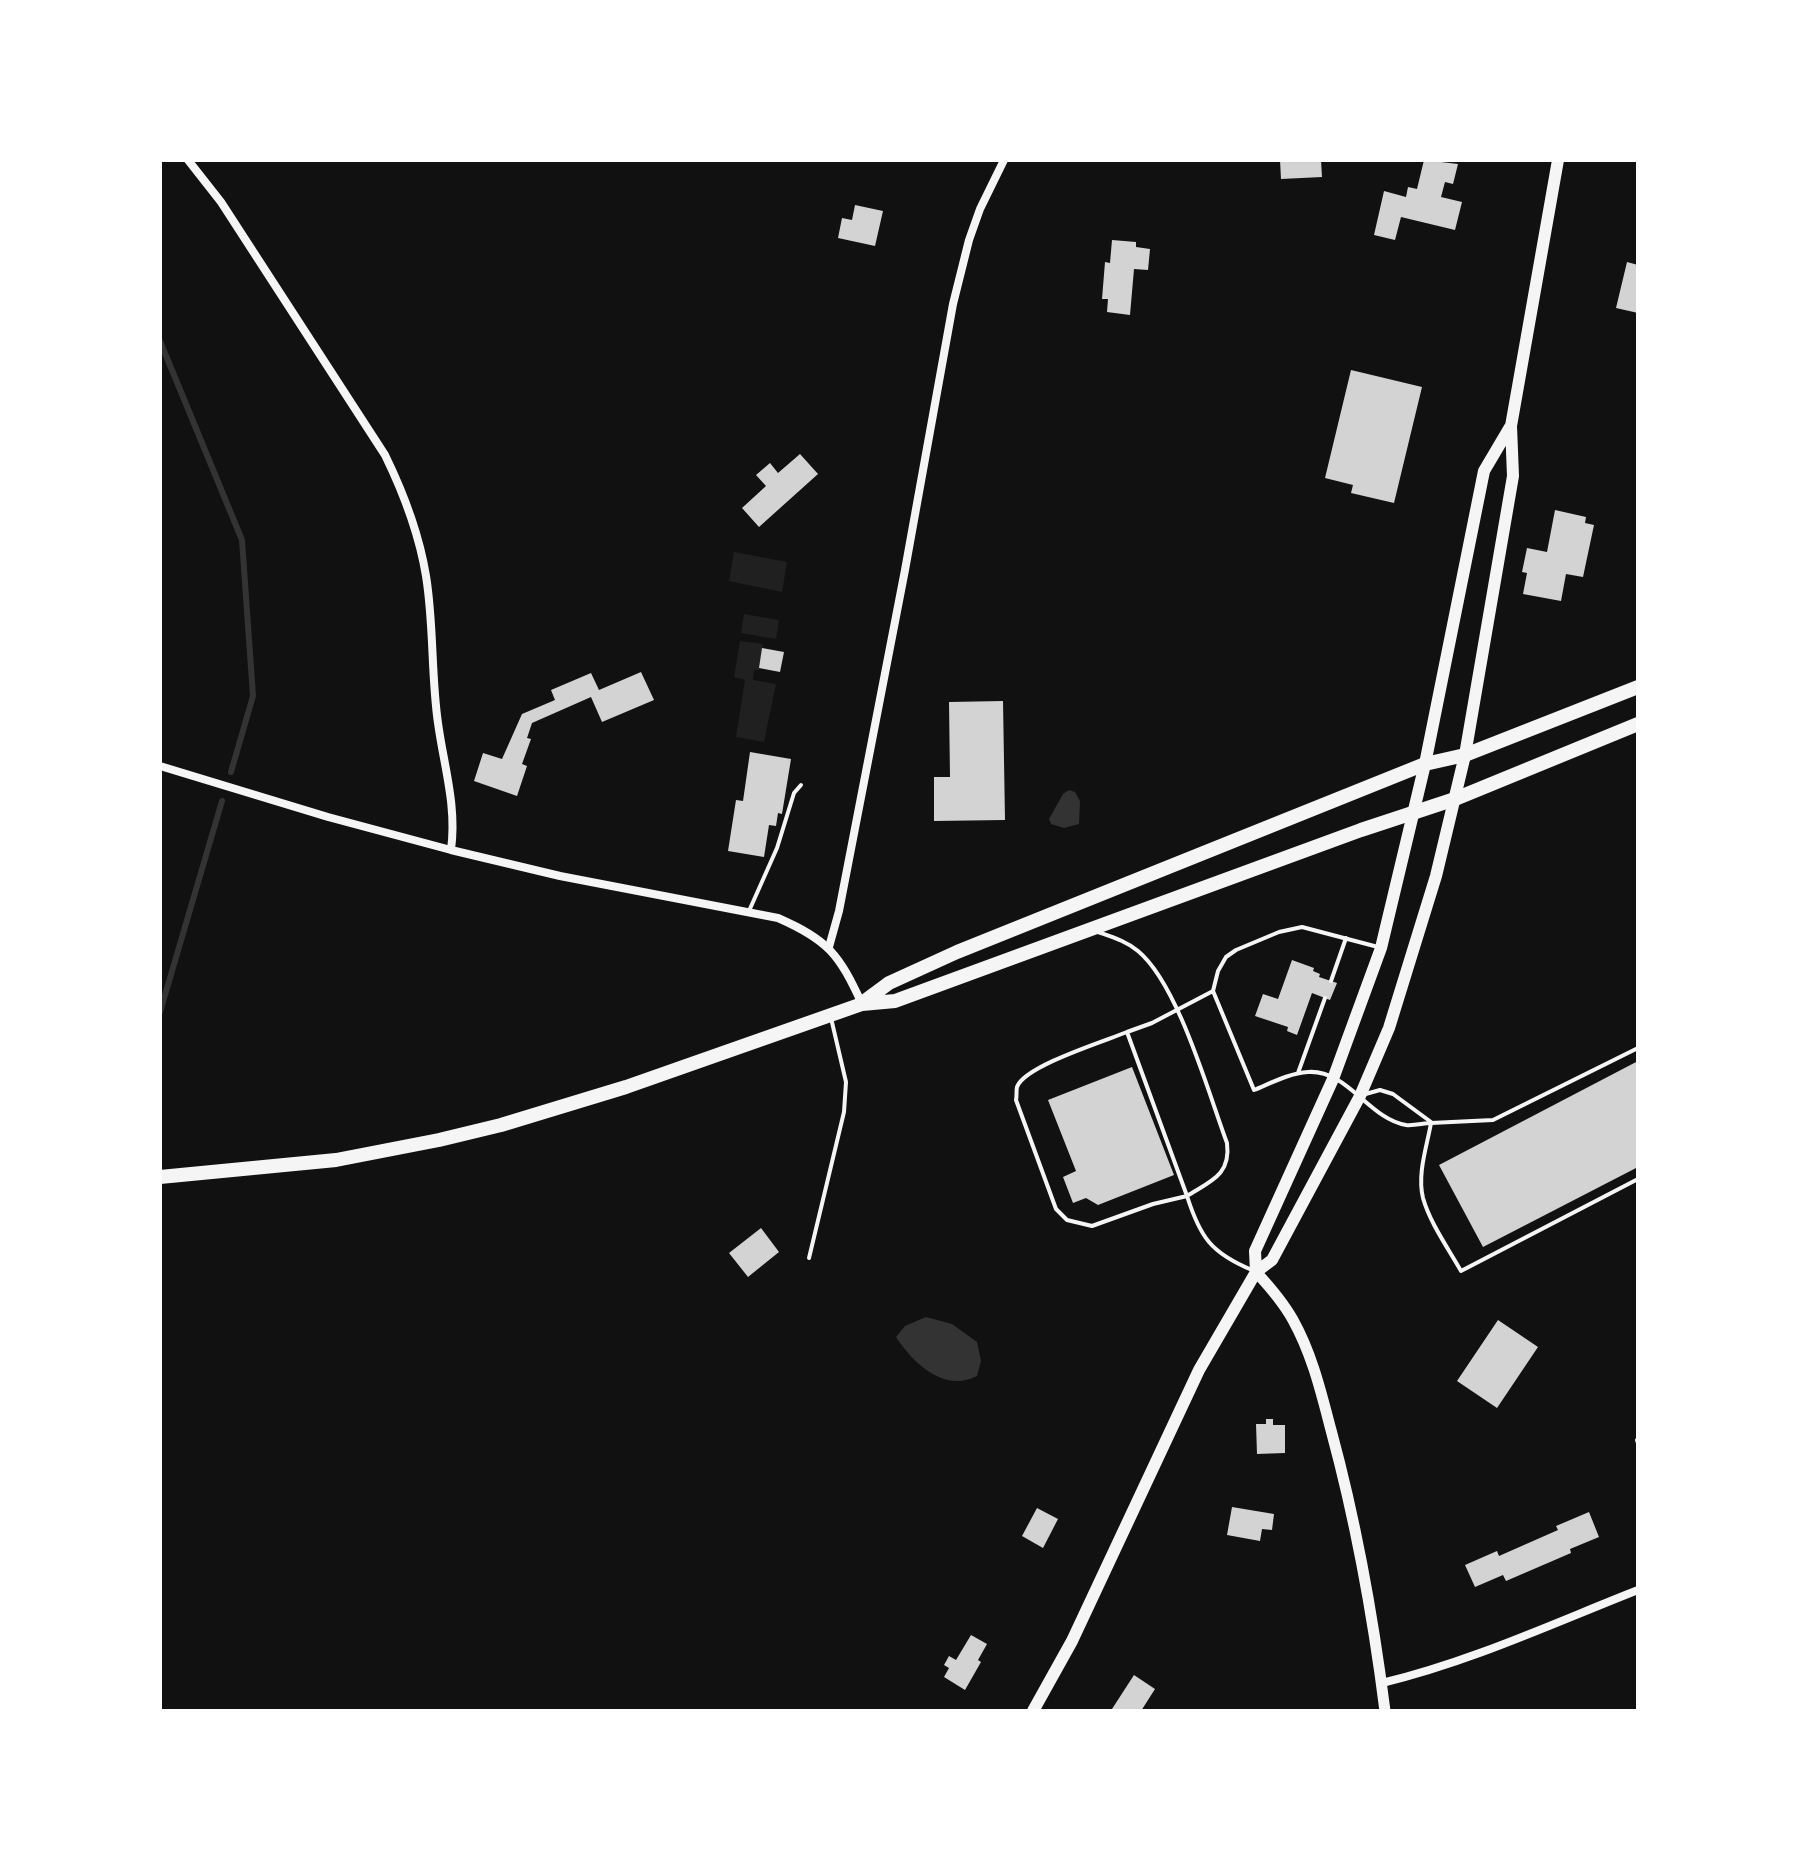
<!DOCTYPE html>
<html>
<head>
<meta charset="utf-8">
<style>
	body { margin:0 }
	#map { position:relative; width:1798px; height:1871px; overflow:hidden; background:#111; font-family:Roboto,sans-serif }
	canvas { display:block }
	.frame { position:absolute; inset:0; border:162px solid #fff; pointer-events:none }
</style>
</head>
<body>
<div id="map">
<canvas width="1798" height="1871"></canvas>
<div class="frame"></div>
</div>
<script>
const ctx = document.querySelector('canvas').getContext('2d');
ctx.lineJoin = 'round';
function paint(path, color) {
  ctx.fillStyle = color;
  ctx.fill(path, 'evenodd');
}
function strokePath(path, color, width, dash) {
  ctx.strokeStyle = color;
  ctx.lineWidth = width;
  ctx.lineCap = dash ? 'butt' : 'round';
  ctx.setLineDash(dash || []);
  ctx.stroke(path);
}
const green = new Path2D(`
	M734,552L787,562L782,592L729,581Z
	M744,614L779,620L776,639L741,633Z
	M740,641L763,644L759,670H754L753,680L776,684L764,742L736,737L745,680L734,677Z`);
const water = new Path2D(`
	M1069,790L1075,792L1080,801L1079,824L1064,828L1051,824L1049,819L1063,794Z
	M926,1317L952,1324L977,1342L981,1361L977,1376C944,1393 913,1363 896,1337L905,1326Z`);
const stream = new Path2D(`
	M160,341L242,540L253,696L231,772
	M160,1012L222,801`);
const building = new Path2D(`
	M1280,160H1321L1322,177L1281,179Z
	M1424,160L1458,164L1453,184L1445,182L1441,197L1462,202L1455,230L1401,217L1395,240L1374,235L1384,191L1406,197L1408,187L1417,189Z
	M855,205L883,211L875,246L838,238L842,218L852,220Z
	M1112,240L1136,242V247L1150,249L1148,270L1134,269L1130,315L1107,312L1108,299H1102L1105,262L1110,263Z
	M1627,262L1638,265V313L1616,308Z
	M1351,370L1422,387L1394,503L1351,493L1353,485L1325,478Z
	M800,454L818,474L759,527L742,508L766,486L756,475L770,463L778,473Z
	M1555,510L1586,517L1585,523L1594,525L1583,577L1566,574L1561,601L1523,594L1527,573L1522,572L1527,548L1547,552Z
	M762,648L784,652L780,672L759,668Z
	M641,672L654,700L602,722L591,697L532,723L527,738L531,739L522,764L527,766L517,796L474,781L483,753L502,759L522,714L555,700L551,690L591,673L599,690Z
	M1003,701L1005,820L934,821V777H950L949,702Z
	M750,752L791,759L782,814L778,813L776,826L769,825L764,857L728,851L736,800L743,801Z
	M1292,960L1314,968L1313,971L1320,974L1319,977L1337,983L1330,1000L1312,993L1297,1035L1287,1031L1288,1027L1255,1016L1263,994L1278,999Z
	M1638,1061V1167L1483,1247L1439,1165Z
	M1132,1067L1174,1175L1098,1205L1086,1198L1073,1203L1063,1177L1076,1171L1048,1100Z
	M761,1228L779,1252L748,1277L729,1253Z
	M1498,1320L1538,1347L1497,1408L1457,1381Z
	M1266,1419H1273V1425H1285V1453L1257,1454L1256,1424H1266Z
	M1232,1507L1274,1514L1272,1530L1262,1529L1260,1541L1227,1535Z
	M1037,1508L1058,1519L1043,1548L1022,1536Z
	M1589,1512L1599,1537L1570,1549L1571,1553L1506,1581L1503,1575L1475,1587L1465,1565L1497,1551L1499,1556L1558,1530L1556,1526Z
	M971,1635L987,1644L978,1660L981,1662L965,1690L944,1677L949,1668L944,1665L949,1656L956,1660Z
	M1134,1675L1155,1689L1141,1711H1115L1112,1709Z`);
const service = new Path2D(`
	M749,911L777,848L794,793L801,785
	M1098,932C1112,937 1126,941 1138,951C1178,984 1208,1092 1227,1143C1231,1175 1211,1181 1187,1196C1200,1237 1211,1253 1252,1270
	M1378,947L1302,927L1279,932L1236,950L1226,957L1218,971L1213,991L1254,1090C1271,1083 1290,1073 1308,1072C1347,1069 1369,1119 1406,1125C1414,1126 1424,1123 1431,1123
	M1331,981L1346,938
	M1127,1032L1187,1196L1153,1204L1092,1226L1067,1220L1056,1209L1016,1100C1017,1096 1016,1091 1017,1087C1024,1066 1105,1041 1127,1032Z
	M1127,1032L1152,1023L1213,991
	M1638,1048L1493,1120L1431,1123C1427,1146 1417,1174 1423,1198C1430,1223 1448,1248 1461,1271L1638,1179
	M1298,1073L1325,998
	M1362,1095L1380,1090L1393,1094L1431,1122
	M809,1258L844,1112L846,1082L831,1018
	M1637,1440L1638,1443`);
const minor = new Path2D(`
	M188,160L221,202L385,455C404,494 419,533 426,576C434,625 431,675 438,723C444,767 457,806 451,850
	M160,766L328,817L451,850L560,876L778,918C828,940 839,954 862,1004
	M829,947L839,911L905,570L953,304L969,240L980,209L1004,160
	M1382,1683C1470,1662 1554,1623 1638,1590`);
const tertiary = new Path2D(`
	M1256,1272C1270,1287 1283,1302 1293,1320C1312,1354 1321,1392 1331,1430C1356,1522 1373,1616 1385,1711`);
const secondary = new Path2D(`
	M1256,1272L1255,1251L1333,1079L1381,948L1425,764L1484,471L1510,427
	M1033,1711L1072,1641L1199,1370L1256,1272L1272,1260L1360,1096L1389,1028L1436,876L1465,755L1513,476L1511,426L1558,160`);
const primary = new Path2D(`
	M862,1003L889,983L957,952L1425,764L1465,755L1638,687
	M160,1177L336,1160L439,1140L501,1125L626,1087L862,1004L895,1001L1361,830L1455,799L1638,724`);
paint(green, '#202020');
paint(water, '#333');
strokePath(stream, '#333', 6);
paint(building, '#d3d3d3');
strokePath(service, '#f5f5f5', 4);
strokePath(minor, '#f5f5f5', 8);
strokePath(tertiary, '#f5f5f5', 11);
strokePath(secondary, '#f5f5f5', 12);
strokePath(primary, '#f5f5f5', 14);
</script>
</body>
</html>
